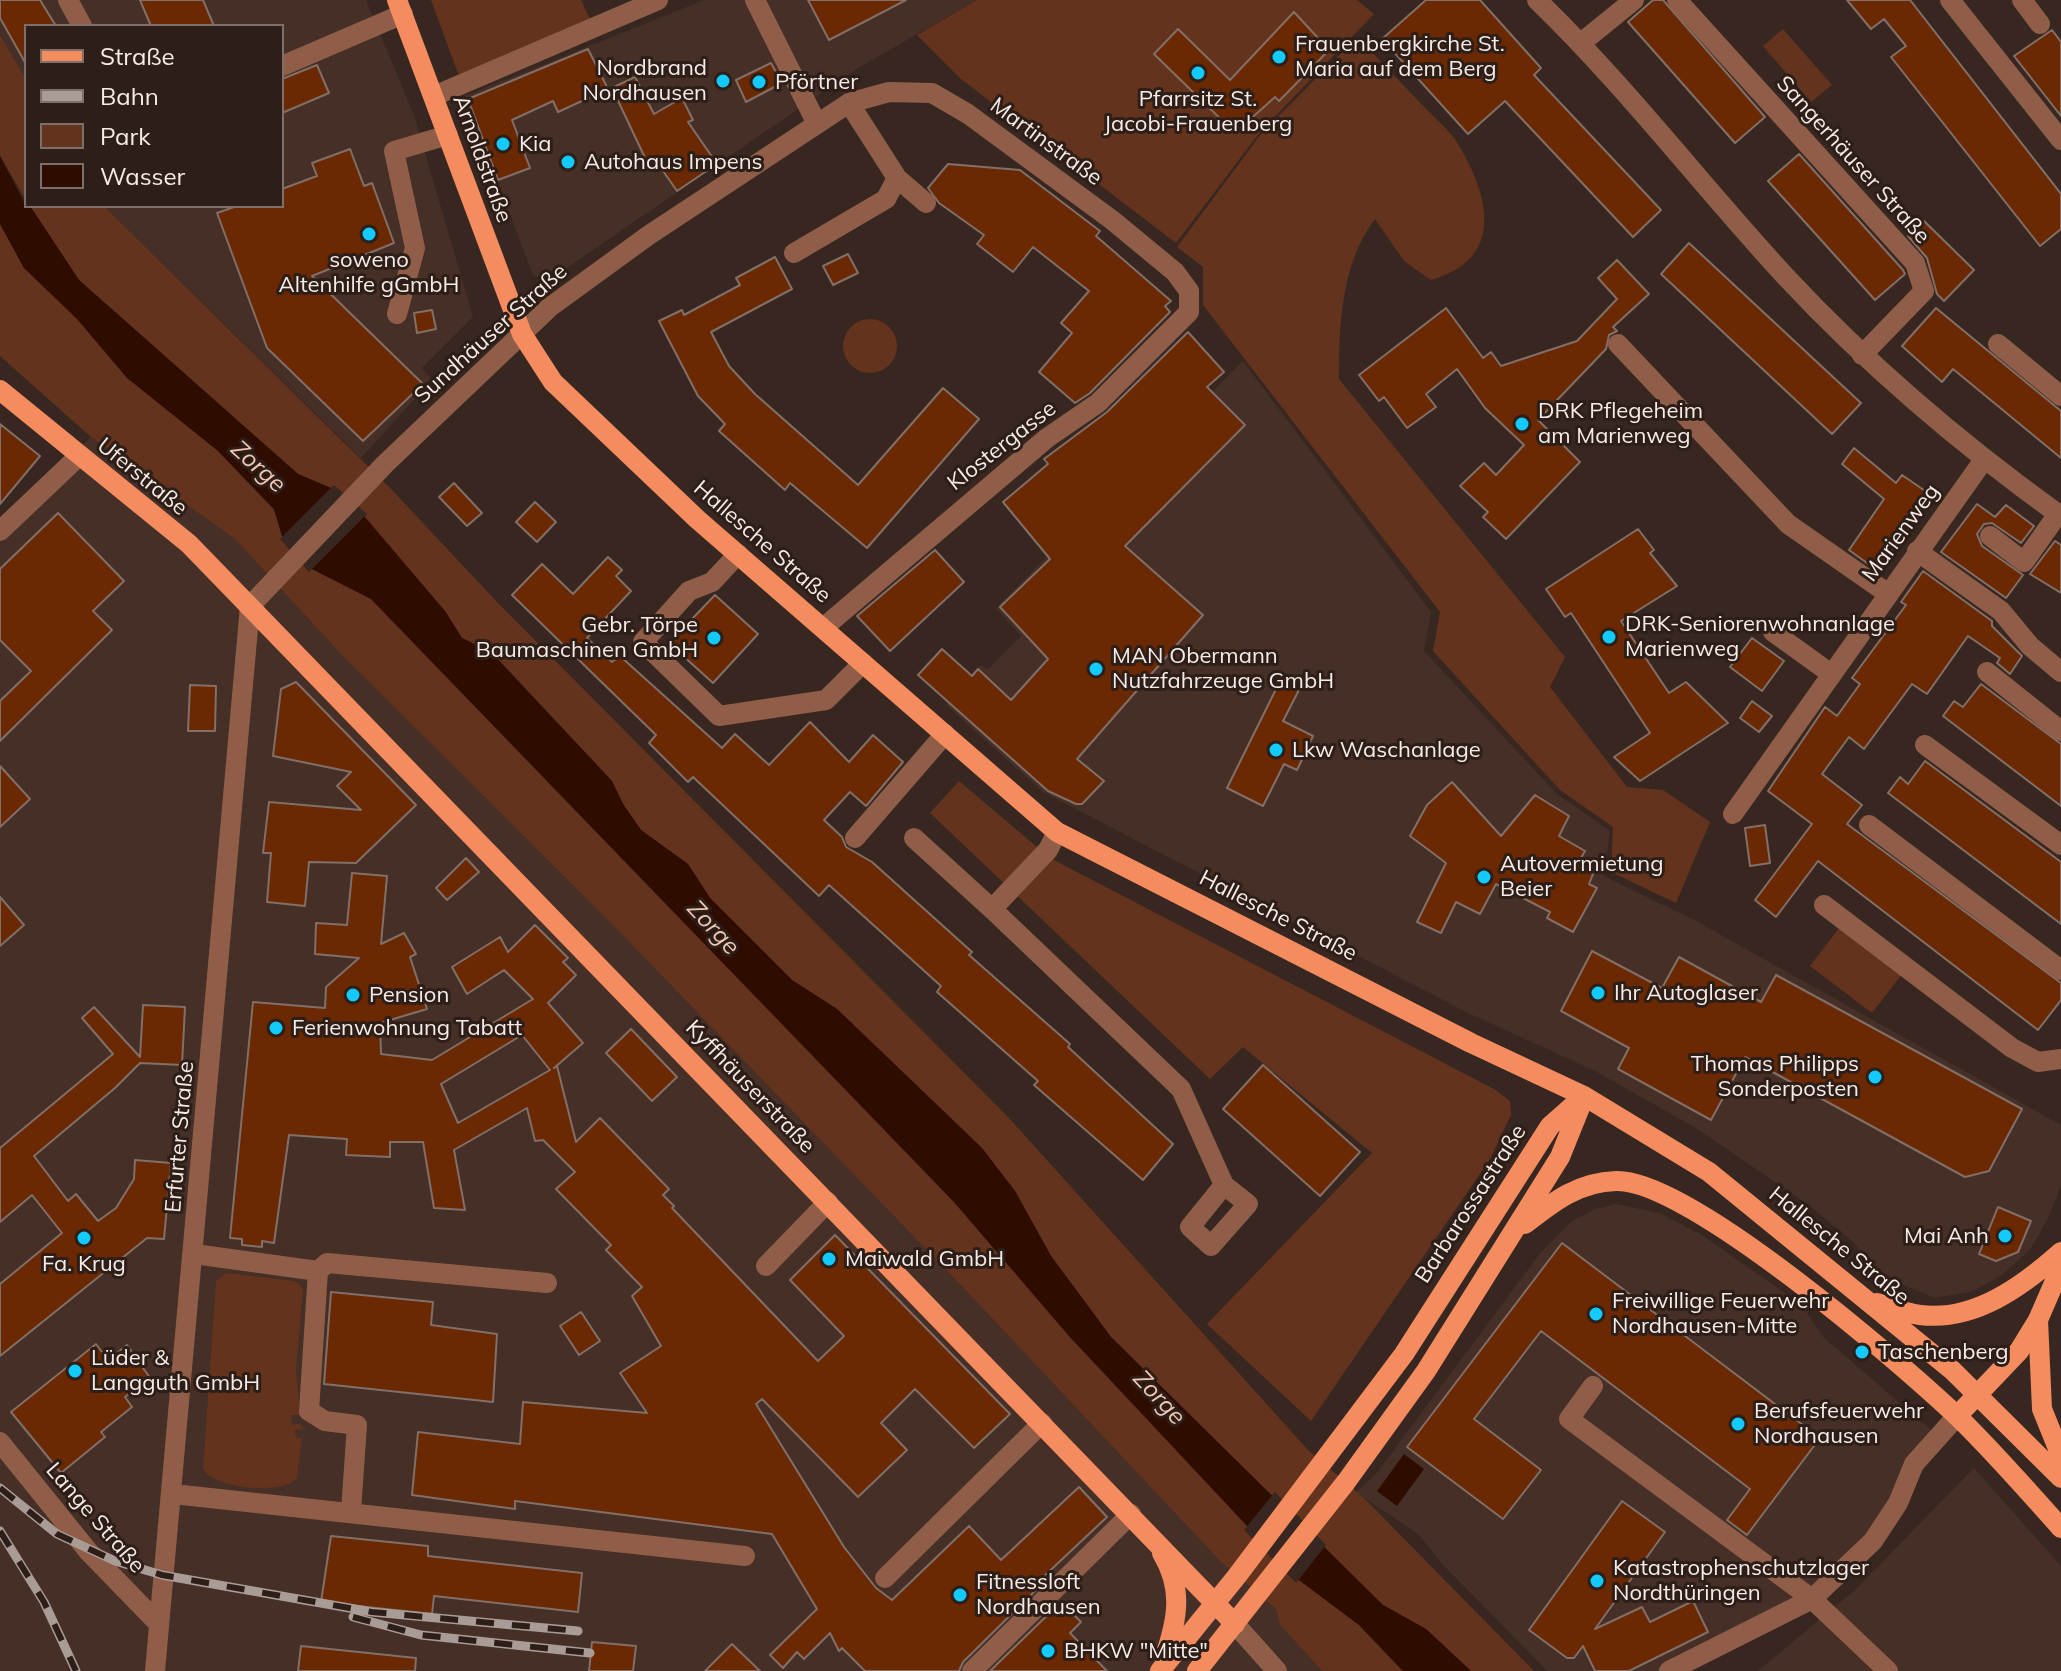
<!DOCTYPE html>
<html>
<head>
<meta charset="utf-8">
<style>
	body { margin:0 }
	#map { position:relative; width:2061px; height:1671px; overflow:hidden; background:#382720; font-family:Mulish,sans-serif }
	canvas { display:block }
	.legend { position:absolute; left:24px; top:24px; width:260px; height:184px; box-sizing:border-box; background:#2d1e17; border:2px solid #7d706a; margin:0; padding:10px 14px; list-style:none; font-size:24px; color:#f6ebe6 }
	.legend li { display:flex; align-items:center; gap:16px; height:40px }
	.legend b { width:40px; border:2px solid #7d706a }
</style>
</head>
<body>
<div id="map">
<canvas width="2061" height="1671"></canvas>
<ul class="legend">
<li><b style="height:10px;background:#f48c5f"></b>Straße</li>
<li><b style="height:10px;background:#a99c96"></b>Bahn</li>
<li><b style="height:22px;background:#64331d"></b>Park</li>
<li><b style="height:22px;background:#2f0c00"></b>Wasser</li>
</ul>
</div>
<script>
const ctx = document.querySelector('canvas').getContext('2d');
ctx.lineJoin = 'round';
function paint(path, color) {
  ctx.fillStyle = color;
  ctx.fill(path, 'evenodd');
}
function strokePath(path, color, width, dash) {
  ctx.strokeStyle = color;
  ctx.lineWidth = width;
  ctx.lineCap = dash ? 'butt' : 'round';
  ctx.setLineDash(dash || []);
  ctx.stroke(path);
}
function label(font, color, halo, rows, align = 'center') {
  ctx.font = font + ' Mulish,sans-serif';
  ctx.lineWidth = 6;
  ctx.setLineDash([]);
  ctx.textBaseline = 'middle';
  ctx.strokeStyle = halo;
  ctx.fillStyle = color;
  for (const [text, x, y, turn = 0] of rows) {
    ctx.save();
    ctx.translate(x, y);
    ctx.rotate((+turn || 0) * Math.PI / 180);
    ctx.textAlign = isNaN(turn) ? turn : align;
    if (halo) ctx.strokeText(text, 0, 0);
    ctx.fillText(text, 0, 0);
    ctx.restore();
  }
}
const built = new Path2D(`
	M0,0H366L414,115L473,317L422,368L432,380L361,458L104,206H282V26H26V79L0,35Z
	M704,0H977L858,68L548,281L533,275L465,96Z
	M1243,361L1431,612L1424,651L1557,794L1610,831L1604,876L1696,921L2061,1125V1186L2048,1218L2030,1250L1999,1277L1971,1292L1934,1298L1881,1275L1853,1242L1810,1206L1696,1128L1595,1071L1468,1013L1043,792L946,705L980,665L988,669L1021,636L996,608Z
	M91,437L235,539L338,651L610,922L973,1298L1220,1561L1276,1609L1280,1625L1322,1671H0V522Z
	M1616,1204L1659,1213L1702,1235L1802,1305L1823,1337L1937,1435L1898,1503L1812,1599L1669,1671H1547L1444,1566L1419,1535L1356,1492L1376,1474L1541,1252L1572,1221L1595,1209Z
	M1974,1468L2061,1566V1671H1758L1854,1591Z`);
const green = new Path2D(`
	M431,0H581L591,21L459,76Z
	M977,0H1357L1374,14L1260,132L1176,243L961,79L917,35Z
	M1783,29L1832,85L1811,102L1763,46Z
	M0,35L26,79V200L0,156Z
	M1357,37C1381,62 1405,87 1429,112C1439,122 1451,132 1458,144C1490,197 1505,259 1431,280L1404,261L1375,219C1341,264 1339,325 1339,379L1565,657L1550,687L1627,787L1663,790L1710,822L1676,903L1611,872L1613,827L1560,790L1433,651L1440,612L1203,305V267L1177,247L1261,134Z
	M30,206H104L392,490L497,602L1009,1118L1308,1450L1364,1498L1534,1671H1471L1426,1629L1383,1605L1111,1337L1051,1256L1015,1191L982,1148L837,1009L792,980L710,898L688,864L641,830L623,804L612,781L491,652L462,638L445,611L331,488L298,474L79,280Z
	M0,224L24,268L218,451L274,510L282,536L312,569L371,599L954,1202L1069,1336L1295,1577L1359,1625L1403,1671H1322L1280,1625L1276,1609L1220,1561L973,1298L610,922L338,651L235,539L91,437L0,356Z
	M843 346a27 27 0 1 1 54 0a27 27 0 1 1-54 0Z
	M959,781L1050,858L1494,1089L1510,1101L1511,1115L1490,1159L1311,1421L1207,1324L1372,1153L1243,1047L1210,1079L930,813Z
	M1840,927L1902,974L1872,1013L1810,966Z
	M226,1273L295,1281L303,1288L296,1370L300,1415H291L292,1425L299,1424L304,1429L294,1430L297,1438H302L297,1479C279,1495 216,1489 203,1469L216,1281Z`);
const water = new Path2D(`
	M0,156L26,206H30L79,280L298,474L331,488L365,517L445,611L462,638L491,652L612,781L623,804L641,830L688,864L710,898L792,980L837,1009L982,1148L1015,1191L1051,1256L1111,1337L1383,1605L1426,1629L1471,1671H1403L1359,1625L1295,1577L1069,1336L954,1202L371,599L312,569L282,536L274,509L218,451L127,378L77,319L24,268L0,224Z
	M1404,1454L1424,1469L1397,1506L1377,1491Z`);
const pier = new Path2D(`
	M334,485L367,514L309,572L280,539Z
	M1275,1492L1326,1545L1296,1583L1244,1530Z`);
const building = new Path2D(`
	M0,0H40L56,26H26V64L0,18Z
	M140,0H203L214,26H151Z
	M808,0H906L829,40Z
	M1426,0H1480L1541,68L1534,75L1661,210L1633,237L1505,101L1468,134L1382,39Z
	M1653,0H1663L1765,117L1735,143L1628,22Z
	M1847,0H1910L2061,194V229L2040,246L1891,57L1906,46L1884,19L1871,29Z
	M1294,12L1329,50L1279,101L1275,97L1235,133L1154,54L1178,29L1230,80Z
	M2052,30L2061,42V116L2014,56Z
	M588,49L608,89L558,112L553,101L512,120L530,168L498,180L468,99Z
	M771,63L782,83L746,102L736,80Z
	M317,65L329,93L282,113V79Z
	M635,77L654,114L682,98L693,120L688,122L717,164L677,191L654,158L647,162L612,88Z
	M350,149L364,186L372,183L394,243L312,276L423,384L363,441L267,348L217,213L237,206H282V189L317,176L312,163Z
	M1799,154L1903,270L1905,274L1875,300L1768,181Z
	M948,164L1020,170L1100,231L1096,236L1171,301L1165,306L1170,312L1090,393L1075,403L1039,372L1072,333L1061,323L1089,291L1033,247L1013,272L977,244L984,235L939,203L928,188Z
	M1924,221L1974,270L1944,301L1937,294L1927,258L1908,236Z
	M1689,243L1861,403L1832,434L1661,274Z
	M848,254L858,273L833,285L823,266Z
	M775,257L792,289L711,332L729,366L755,394L858,485L943,388L979,419L867,548L790,483L785,490L719,431L725,424L698,396L659,321L682,310L684,315L740,285L736,278Z
	M1617,260L1649,294L1613,327L1617,331L1609,335L1606,349L1538,420L1580,462L1506,539L1483,517L1488,512L1460,486L1484,463L1496,475L1524,445L1485,408L1457,369L1426,394L1436,407L1407,428L1384,397L1379,401L1359,375L1446,308L1483,358L1491,352L1501,366L1577,341L1617,299L1598,278Z
	M1936,308L2061,411V458L1953,369L1942,382L1902,346Z
	M432,310L436,329L417,333L414,313Z
	M1188,332L1224,372L1207,387L1245,425L1125,546L1203,615L1077,759L1104,781L1082,804H1076L1048,791L918,675L942,649L972,676L978,669L1011,700L1048,659L1000,607L1050,559L1003,502L1048,464L1044,459L1107,412Z
	M0,424L40,456L0,504Z
	M1854,448L1896,483L1902,475L1931,495L1878,571L1849,550L1884,499L1842,464Z
	M454,483L482,513L467,526L439,497Z
	M535,502L556,522L537,542L516,522Z
	M1977,504L1995,517L2006,505L2034,526L2021,543L1992,523L1984,524L1977,534L1982,546L2023,575L2006,598L1941,552Z
	M58,513L124,581L93,611L112,630L0,741V701L31,671L0,640V569Z
	M1638,529L1654,550L1650,553L1677,586L1621,621L1669,693L1686,682L1728,723L1640,781L1614,757L1650,733L1571,613L1565,617L1546,589Z
	M2055,541L2061,545V593L2030,574Z
	M935,550L964,582L890,651L857,616Z
	M608,557L622,570L616,576L631,591L587,638L612,662L620,656L722,748L735,734L769,765L810,722L849,762L873,735L903,762L866,806L850,792L824,820L842,837L846,847L872,862L972,952L969,955L1070,1044L1068,1047L1173,1144L1143,1180L1034,1085L1038,1081L937,992L941,986L829,885L819,896L693,777L688,782L649,743L656,735L512,595L542,564L573,594Z
	M1923,571L1992,621V626L2022,656L2010,674L1997,663L2000,658L1968,636L1927,694L1912,684L1864,749L1849,737L1822,774L1862,805L1847,824L2061,983V1000L2038,1030L1818,861L1776,917L1755,900L1812,824L1768,791L1825,707L1837,716L1860,684L1852,678L1906,605L1901,602Z
	M715,595L758,634L713,683L669,643Z
	M1752,638L1784,661L1762,691L1730,667Z
	M1281,679L1300,688L1283,721L1313,736L1297,770L1284,764L1263,806L1227,788Z
	M296,682L416,805L356,863L309,862L305,906L267,902L271,853H263L269,802L361,810L337,786L351,772L273,756L281,689Z
	M1981,684L2061,744V806L1943,716L1954,701L1963,707Z
	M190,685L216,686L215,731H188Z
	M1752,701L1772,716L1759,732L1740,718Z
	M1925,761L2061,862V924L1888,793L1900,777L1908,784Z
	M0,766L30,799L0,827Z
	M1452,782L1501,836L1535,795L1569,816L1559,836L1585,851L1577,865L1593,874L1589,884L1597,888L1573,932L1547,918L1550,912L1496,884L1480,914L1456,902L1441,933L1417,922L1446,863L1410,836L1427,805Z
	M1765,825L1770,863L1750,866L1745,828Z
	M466,858L479,872L447,900L436,888Z
	M352,873L387,876L381,944L404,933L416,954L410,957L427,1009L380,1023L381,1054L432,1060L533,999L504,970L467,994L452,967L500,937L508,952L535,925L568,958L563,962L576,975L548,1003L583,1043L554,1068L557,1066L576,1142L600,1118L669,1189L663,1195L674,1206L672,1208L818,1361L844,1336L790,1280L835,1235L1010,1414L974,1448L915,1389L881,1423L907,1450L858,1497L762,1399L756,1404L844,1547L876,1588L892,1600L969,1526L1001,1560L1079,1487L1107,1517L1040,1580L1043,1583L963,1662L959,1671H865L842,1648L839,1651L830,1633L804,1659L797,1652L783,1668L770,1655L817,1609L772,1534L515,1501V1509L412,1495L418,1432L520,1444L523,1402L647,1413L620,1373L661,1346L632,1296L642,1287L606,1250L611,1245L556,1189L575,1172L543,1140L535,1141L527,1108L454,1150L465,1210L434,1208L423,1142H390V1157L346,1155L347,1139L289,1135L274,1243L262,1241V1247L242,1245V1239L230,1238L253,1002L325,1008L326,987L359,958L315,954L316,923L347,925ZM522,1035L550,1070L458,1123L441,1084Z
	M0,897L24,925L0,946Z
	M1592,951L1662,988L1679,957L1761,1002L1776,975L2022,1109L1989,1171L1965,1177L1745,1057L1711,1120L1618,1069L1629,1048L1561,1011Z
	M143,1005L185,1007L182,1065L140,1063L115,1088L34,1156L68,1201L76,1194L98,1221L116,1208L134,1179L135,1160L171,1163L164,1239L147,1238L0,1356V1284L62,1233L32,1195L0,1222V1148L113,1054L82,1018L94,1007L140,1057Z
	M631,1029L677,1077L652,1101L606,1053Z
	M1263,1065L1360,1152L1320,1196L1223,1109Z
	M1998,1207L2031,1221L2018,1252L1996,1261L1979,1254Z
	M1562,1243L1820,1438L1747,1535L1727,1520L1750,1489L1541,1331L1474,1419L1541,1470L1503,1519L1407,1447Z
	M331,1292L433,1302L431,1325L497,1334L493,1402L324,1384Z
	M581,1312L600,1341L579,1355L560,1326Z
	M96,1344L108,1360L127,1345L150,1378L125,1397L132,1407L101,1432L105,1437L61,1473L11,1412Z
	M1622,1501L1665,1532L1595,1629L1642,1607L1650,1622L1693,1601L1708,1632L1629,1671H1595L1583,1646L1574,1658H1567L1529,1630Z
	M331,1536L428,1546V1556L582,1573L578,1612L434,1596L432,1614L321,1602Z
	M1061,1602L1081,1622L1070,1633L1107,1671H990Z
	M592,1642L636,1646L633,1671H589Z
	M732,1644L760,1671H705Z
	M301,1646L416,1658L415,1671H298Z`);
const minor = new Path2D(`
	M68,0L82,26
	M755,0L816,122
	M1537,0C1626,86 1702,186 1786,277C1869,366 1962,445 2061,516
	M1677,0L1915,263L1924,291L1862,355
	M1950,0L2061,140
	M2022,0L2040,24
	M1581,43L1634,0
	M282,66L403,14
	M434,96L658,0
	M849,103L897,178L926,203
	M794,253L886,199L897,178
	M397,314L415,248L394,151L448,135
	M1618,344L1788,524L1887,593
	M1998,344L2061,396
	M0,531L79,456
	M1990,536L2024,562L2058,514
	M1917,551L2001,611L2030,646L2061,672
	M738,554L712,582L689,591L643,642L719,716L826,700L863,663
	M1773,632L1830,673
	M1987,672L2061,731
	M1925,745L2061,845
	M1733,814L1983,461
	M1869,825L2061,970
	M1057,832L1048,850L992,909L1181,1089L1224,1185L1190,1227L1211,1246L1248,1204L1224,1185
	M855,838L945,734
	M914,838L992,909
	M1824,905L2012,1048L2038,1062L2061,1059
	M194,1254L318,1271
	M766,1266L828,1202
	M1593,1386L1569,1419L1812,1599L1888,1671
	M0,1442L88,1551L157,1622
	M173,1494L745,1556
	M351,1511L357,1425L325,1421L309,1411L318,1271L327,1263L547,1283
	M885,1578L1042,1423
	M1235,1624L1277,1671
	M155,1671L250,606L385,464L550,307L649,235L849,103L889,92L932,93L968,114L1112,220L1175,272L1189,291V312L1098,403L1047,438L823,628
	M972,1671L1131,1514
	M1669,1671L1812,1599L1873,1541L1898,1503L1914,1464L1957,1416`);
const major = new Path2D(`
	M397,0L522,334L553,382L697,519L1057,832L1471,1043L1584,1096L1709,1172L1952,1370L2061,1478
	M0,390L189,544L221,577L1235,1624
	M1525,1224C1553,1202 1578,1182 1616,1181C1687,1178 1901,1363 1958,1417C1994,1452 2027,1490 2061,1528
	M1877,1303C1890,1307 1905,1313 1920,1315C1974,1322 2023,1286 2061,1252
	M2038,1320L2042,1409L2061,1456
	M1957,1416L2019,1351L2038,1320L2061,1267
	M1162,1553C1183,1588 1178,1618 1165,1656
	M1160,1671L1237,1576L1404,1354L1550,1126L1584,1096
	M1197,1671L1346,1482L1426,1371L1560,1157L1583,1100`);
const rail = new Path2D(`
	M0,1488L57,1534L115,1561L162,1575L372,1612L578,1631
	M0,1531L44,1602L76,1671
	M353,1617L421,1635L590,1653`);
const markers = [
	[1279,57,8,"#12cafb"],
	[1198,73,8,"#12cafb"],
	[723,81,8,"#12cafb"],
	[759,82,8,"#12cafb"],
	[503,144,8,"#12cafb"],
	[568,162,8,"#12cafb"],
	[369,234,8,"#12cafb"],
	[1522,424,8,"#12cafb"],
	[1609,637,8,"#12cafb"],
	[714,638,8,"#12cafb"],
	[1096,669,8,"#12cafb"],
	[1276,750,8,"#12cafb"],
	[1484,877,8,"#12cafb"],
	[1598,993,8,"#12cafb"],
	[353,995,8,"#12cafb"],
	[276,1028,8,"#12cafb"],
	[1875,1077,8,"#12cafb"],
	[2005,1236,8,"#12cafb"],
	[84,1238,8,"#12cafb"],
	[829,1259,8,"#12cafb"],
	[1596,1314,8,"#12cafb"],
	[1862,1352,8,"#12cafb"],
	[75,1371,8,"#12cafb"],
	[1738,1424,8,"#12cafb"],
	[1597,1581,8,"#12cafb"],
	[960,1595,8,"#12cafb"],
	[1048,1651,8,"#12cafb"]
];
const poiNames = [
	["Frauenbergkirche St.",1295,44],
	["Maria auf dem Berg",1295,69],
	["Nordbrand",707,68,"right"],
	["Nordhausen",707,93,"right"],
	["Pförtner",775,82],
	["Pfarrsitz St.",1198,99,"center"],
	["Jacobi-Frauenberg",1198,124,"center"],
	["Kia",519,144],
	["Autohaus Impens",584,162],
	["soweno",369,260,"center"],
	["Altenhilfe gGmbH",369,285,"center"],
	["DRK Pflegeheim",1538,411],
	["am Marienweg",1538,436],
	["DRK-Seniorenwohnanlage",1625,624],
	["Marienweg",1625,649],
	["Gebr. Törpe",698,625,"right"],
	["Baumaschinen GmbH",698,650,"right"],
	["MAN Obermann",1112,656],
	["Nutzfahrzeuge GmbH",1112,681],
	["Lkw Waschanlage",1292,750],
	["Autovermietung",1500,864],
	["Beier",1500,889],
	["Ihr Autoglaser",1614,993],
	["Pension",369,995],
	["Ferienwohnung Tabatt",292,1028],
	["Thomas Philipps",1859,1064,"right"],
	["Sonderposten",1859,1089,"right"],
	["Mai Anh",1989,1236,"right"],
	["Maiwald GmbH",845,1259],
	["Fa. Krug",84,1264,"center"],
	["Freiwillige Feuerwehr",1612,1301],
	["Nordhausen-Mitte",1612,1326],
	["Taschenberg",1878,1352],
	["Lüder &",91,1358],
	["Langguth GmbH",91,1383],
	["Berufsfeuerwehr",1754,1411],
	["Nordhausen",1754,1436],
	["Katastrophenschutzlager",1613,1568],
	["Nordthüringen",1613,1593],
	["Fitnessloft",976,1582],
	["Nordhausen",976,1607],
	["BHKW \"Mitte\"",1064,1651]
];
const streetNames = [
	["Martinstraße",1046,142,36],
	["Arnoldstraße",482,159,70],
	["Sangerhäuser Straße",1853,160,48],
	["Sundhäuser Straße",491,334,-42],
	["Klostergasse",1002,446,-38],
	["Uferstraße",142,477,39],
	["Marienweg",1901,533,-54],
	["Hallesche Straße",762,542,41],
	["Hallesche Straße",1278,916,27],
	["Kyffhäuserstraße",750,1087,46],
	["Erfurter Straße",180,1137,-85],
	["Barbarossastraße",1471,1204,-57],
	["Hallesche Straße",1839,1246,39],
	["Lange Straße",95,1518,49]
];
const waterNames = [
	["Zorge",258,467,42],
	["Zorge",713,928,47],
	["Zorge",1159,1398,47]
];
paint(built, '#452f26');
paint(green, '#64331d');
paint(water, '#2f0c00');
paint(pier, '#382720');
paint(building, '#6a2803');
strokePath(building, '#826f67', 2);
strokePath(minor, '#905e48', 20);
strokePath(major, '#f48c5f', 20);
strokePath(rail, '#a99c96', 9);
strokePath(rail, '#2d1e17', 6, [18]);
for (const [x, y, r, color] of markers) {
  const dot = new Path2D();
  dot.arc(x, y, r, 0, 2 * Math.PI);
  ctx.fillStyle = color;
  ctx.fill(dot);
  strokePath(dot, '#2d1e17', 3);
}
label('22px', '#f6ebe6', '#2d1e17', poiNames, 'left');
label('22px', '#f6ebe6', '#2d1e17', streetNames);
label('italic 24px', '#f1c7b5', '#2d1e17', waterNames);
</script>
</body>
</html>
